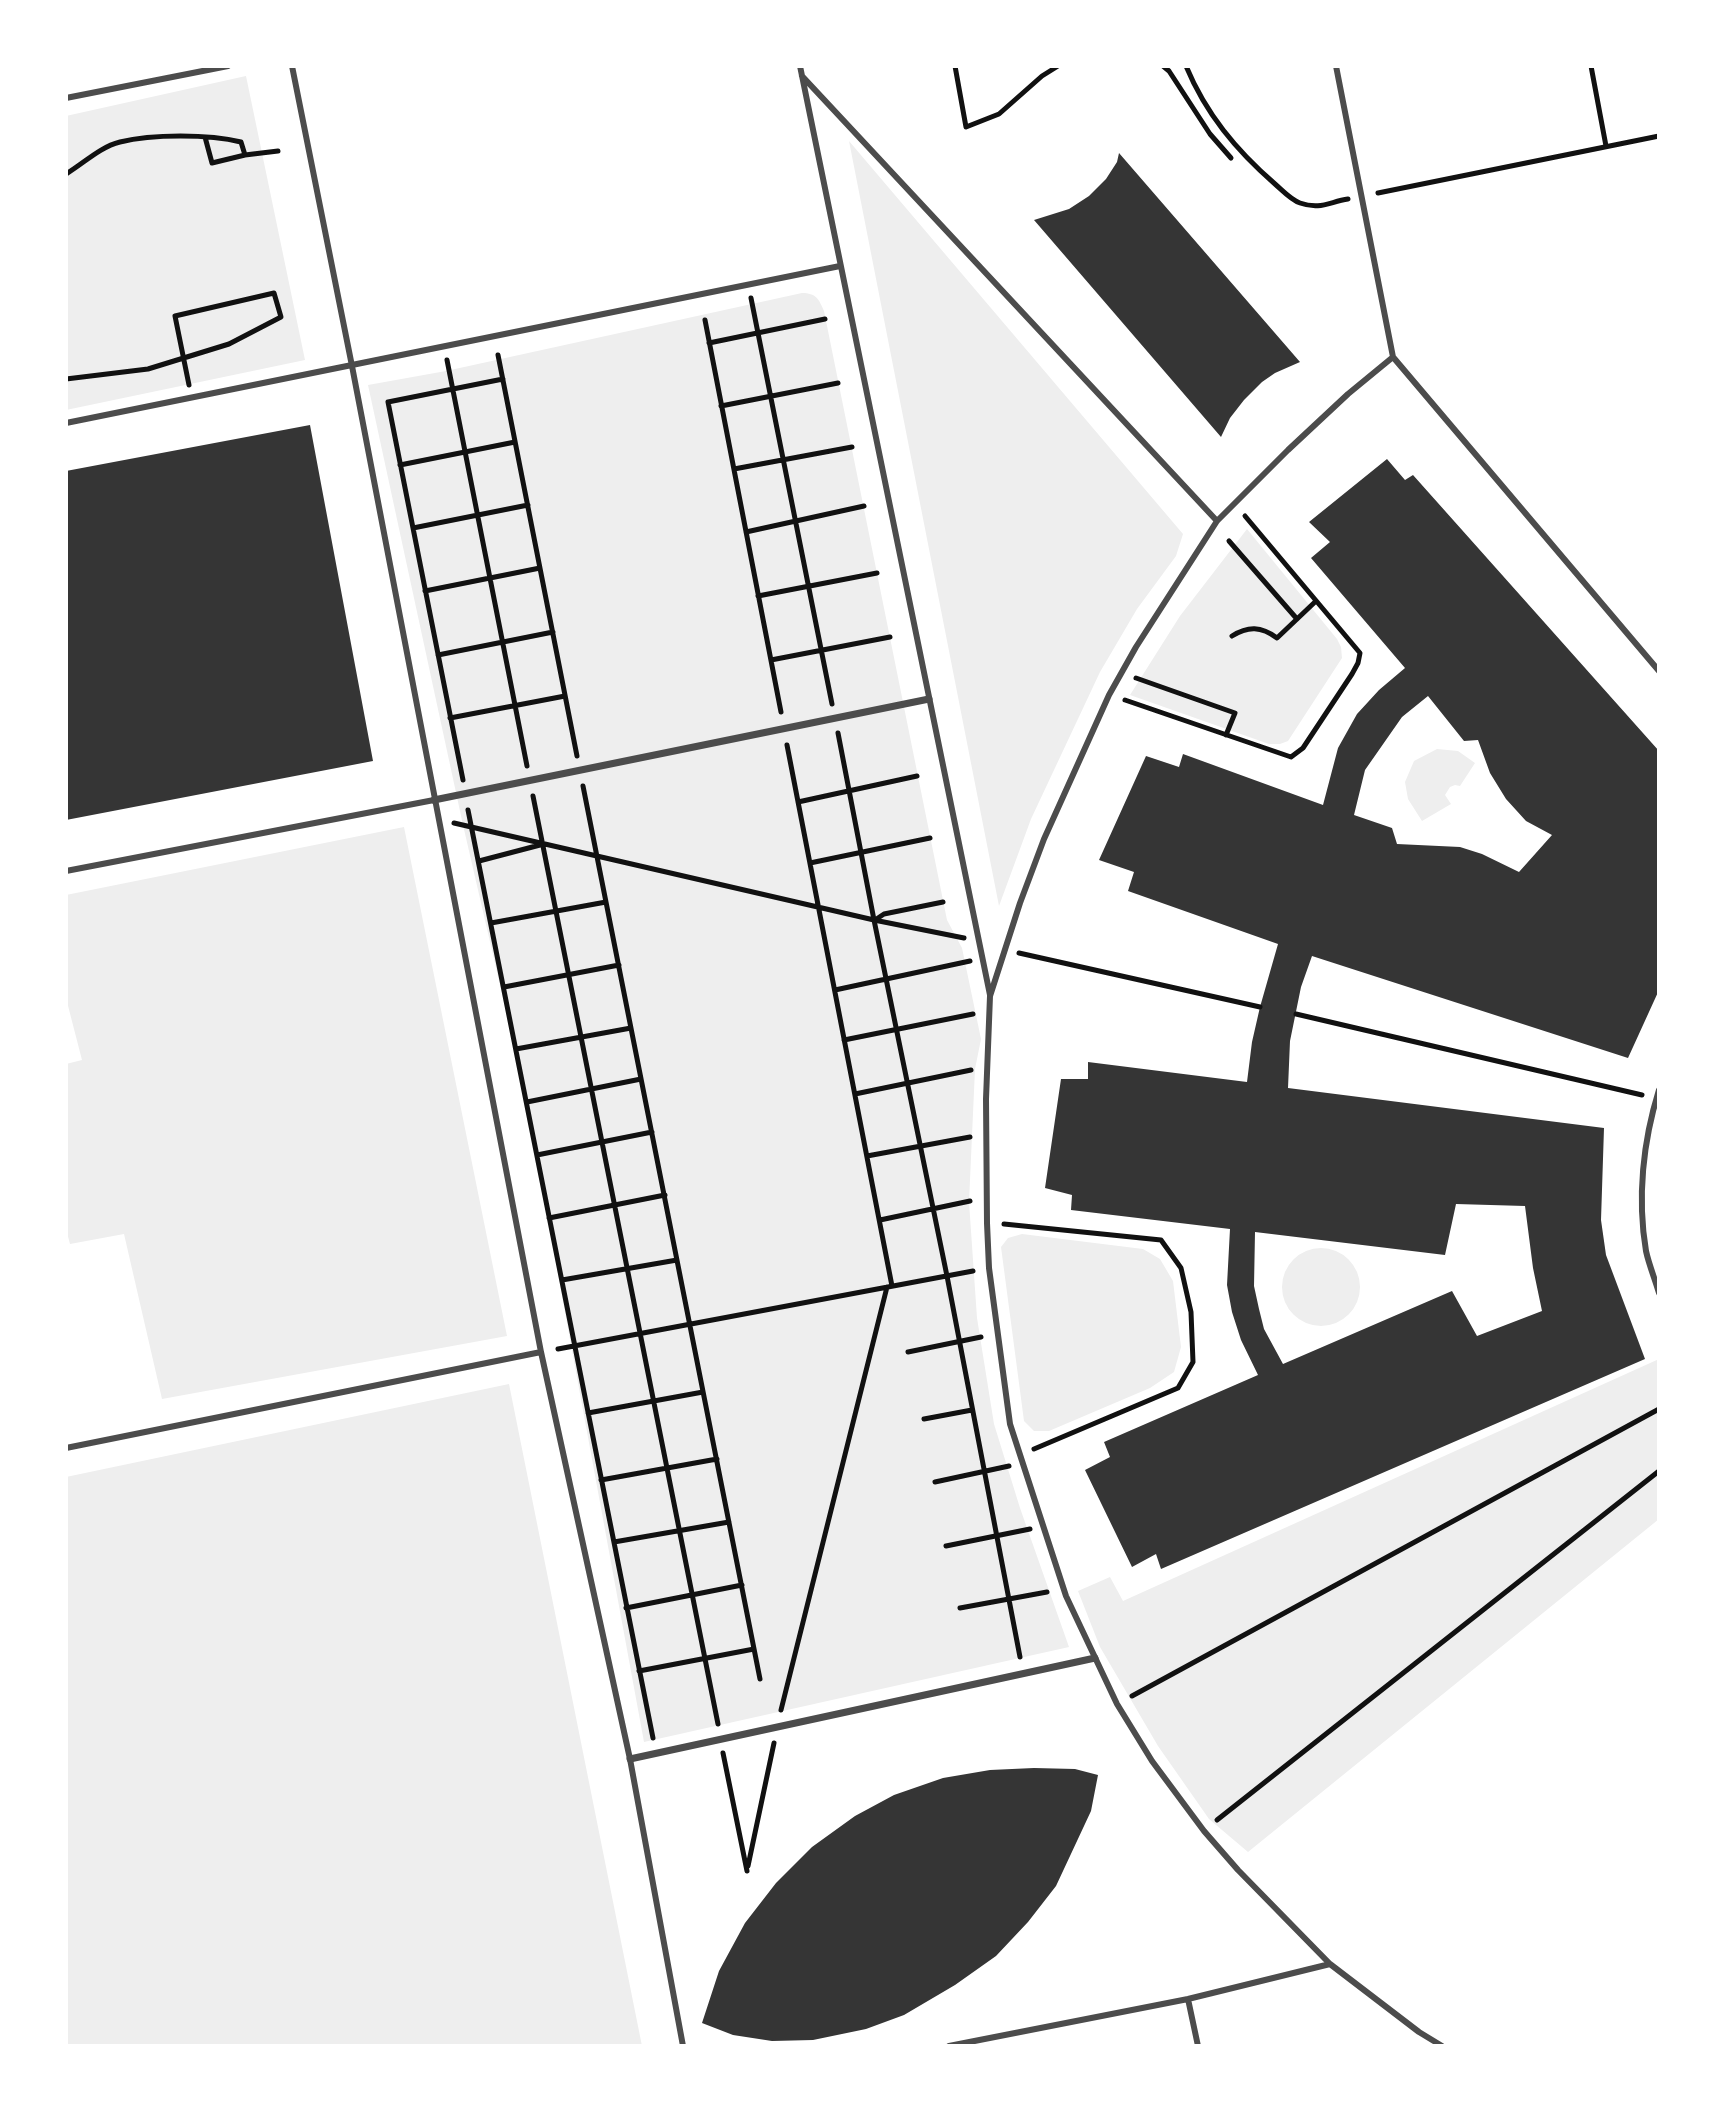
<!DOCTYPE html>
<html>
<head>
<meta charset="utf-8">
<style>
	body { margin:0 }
	#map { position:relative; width:1725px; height:2112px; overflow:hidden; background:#fff; font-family:Quicksand,sans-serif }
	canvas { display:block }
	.frame { position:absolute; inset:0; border:68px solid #fff; pointer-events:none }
</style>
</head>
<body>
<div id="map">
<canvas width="1725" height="2112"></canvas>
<div class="frame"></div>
</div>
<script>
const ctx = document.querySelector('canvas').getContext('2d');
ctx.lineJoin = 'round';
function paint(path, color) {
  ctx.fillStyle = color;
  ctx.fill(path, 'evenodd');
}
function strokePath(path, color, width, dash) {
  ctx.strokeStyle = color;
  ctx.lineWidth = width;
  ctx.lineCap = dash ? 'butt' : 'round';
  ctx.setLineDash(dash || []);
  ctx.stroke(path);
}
const green = new Path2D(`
	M246,76L305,360L66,410V116Z
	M849,141L1183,534L1176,556L1137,609L1100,672L1031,819L999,906Z
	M802,293C816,293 819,299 824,311L947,920L962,948L981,1039L975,1069L969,1202L977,1318L994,1424L1020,1508L1069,1647L644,1742L524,1089L463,825L368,385L446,371Z
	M1247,529L1337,639L1341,647L1342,658L1288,741L1280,744H1269L1130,695L1180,616Z
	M1437,749L1458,751L1475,763L1460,786L1455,785L1450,787L1445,795L1451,804L1422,821L1408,799L1405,782L1414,761Z
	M404,827L507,1336L162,1399L124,1234L70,1244L66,1229V1064L82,1060L66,998V895Z
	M1022,1234L1143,1249L1160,1259L1173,1281L1181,1347L1174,1372L1150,1388L1049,1431H1034L1024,1421L1001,1247L1008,1238Z
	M1282 1287a39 39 0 1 1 78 0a39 39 0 1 1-78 0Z
	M1659,1359V1519L1248,1852L1209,1819L1158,1746L1100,1647L1078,1591L1110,1577L1123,1601Z
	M509,1384L642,2046H66V1477Z`);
const building = new Path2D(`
	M1119,153L1300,362L1275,373L1262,382L1244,400L1230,418L1221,437L1034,220L1069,209L1089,196L1106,179L1117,162Z
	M310,425L373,761L66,820V471Z
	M1387,459L1405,480L1413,475L1659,751V990L1628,1058L1312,956L1301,987L1290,1041L1288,1088L1604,1128L1601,1220L1606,1255L1645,1359L1161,1569L1156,1554L1132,1567L1085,1470L1110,1457L1104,1442L1258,1375L1241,1340L1232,1312L1227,1285L1230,1229L1071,1210L1072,1195L1045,1188L1061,1079H1088V1062L1247,1082L1252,1042L1260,1007L1278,944L1128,891L1134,872L1099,860L1146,756L1179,767L1183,754L1323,805L1338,748L1357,714L1379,690L1405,668L1311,558L1330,542L1309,522ZM1428,696L1464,741L1478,740L1490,773L1506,799L1526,821L1552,835L1519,872L1482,854L1460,847L1397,844L1392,828L1354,815L1365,770L1402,717ZM1456,1204L1525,1206L1533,1268L1542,1311L1477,1336L1452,1291L1283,1364L1264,1329L1259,1309L1254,1286L1255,1232L1445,1255Z
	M1034,1768L1075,1769L1098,1775L1091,1811L1056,1886L1028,1922L996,1956L955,1985L904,2015L866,2029L813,2040L772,2041L733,2035L702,2023L719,1971L745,1923L776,1883L812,1847L855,1816L894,1795L943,1778L990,1770Z`);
const path = new Path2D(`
	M955,66L966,127L999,114L1042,76L1058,66
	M1163,66L1169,71L1210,134L1231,158
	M1186,66C1206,114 1236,150 1275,184C1283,191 1291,200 1300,203C1320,210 1329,202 1348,199
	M1591,66L1606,146
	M205,137L212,163L245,155
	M66,174C84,163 100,147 120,142C152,134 209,134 241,142L245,155L278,151
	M1378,193L1659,136
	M751,298L832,704
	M705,320L781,712
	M709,343L825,319
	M498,355L577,756
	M447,360L527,766
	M66,379L148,369L229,344L281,317L274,293L175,316L189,385
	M721,406L838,383
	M400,465L515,442
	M734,469L852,447
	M413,528L528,505
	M746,532L864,506
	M1229,541L1297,619
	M425,591L540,568
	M758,596L877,573
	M1232,636C1248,626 1261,626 1277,638L1316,601
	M438,655L553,632
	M771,660L890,637
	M1136,678L1235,713L1226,735
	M1125,700L1291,757L1303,748L1352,674L1358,663L1360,653L1245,516
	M450,718L565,696
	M838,733L874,920L947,1276L1020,1657
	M787,745L892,1286
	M463,780L388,402L503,379
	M583,786L760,1679
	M533,796L718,1724
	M798,802L917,776
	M468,810L653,1738
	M454,823L874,920L964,938
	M479,861L540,845
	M810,863L930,838
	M875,920L884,914L943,902
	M491,923L606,902
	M1019,953L1260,1007
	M504,987L619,965
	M835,990L970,961
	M1296,1014L1642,1095
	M844,1040L973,1014
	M516,1049L631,1028
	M855,1094L971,1070
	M527,1102L641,1079
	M537,1155L652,1132
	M867,1156L970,1137
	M549,1218L665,1195
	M880,1220L970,1201
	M1004,1224L1161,1240L1181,1268L1191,1312L1193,1362L1178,1388L1034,1449
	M562,1280L677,1260
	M558,1349L973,1271
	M908,1352L981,1337
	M588,1413L703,1392
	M924,1419L972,1410
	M601,1480L717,1459
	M935,1482L1009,1466
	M614,1542L729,1522
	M946,1546L1030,1529
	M626,1608L742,1585
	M960,1608L1047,1592
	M639,1671L754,1649
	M1132,1696L1659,1409
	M781,1710L887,1287
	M723,1753L747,1871
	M1217,1820L1659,1471
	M748,1866L774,1743`);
const service = new Path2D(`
	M292,66L352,366L541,1352L630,1759L683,2046
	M800,66L990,995
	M1336,66L1393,357L1659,671
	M802,76L1217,521
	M66,98L228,66
	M1393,357L1348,394L1288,450L1217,521L1136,647L1109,695L1044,839L1020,903L990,996L986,1099L987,1223L989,1268L1010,1424L1066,1596L1117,1704L1152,1761L1204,1831L1238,1870L1330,1964L1419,2032L1442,2046
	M66,423L840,266
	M66,871L434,800
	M1659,1090C1643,1141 1637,1198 1646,1251C1649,1265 1655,1279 1659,1293
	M66,1448L541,1352
	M1188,1999L1198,2046
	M949,2046L1188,1999L1330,1964`);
const pedestrian = new Path2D(`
	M434,800L929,699
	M630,1759L1095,1658`);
paint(green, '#eee');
paint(building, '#353535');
strokePath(path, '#111', 5);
strokePath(service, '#4c4c4c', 6);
strokePath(pedestrian, '#4c4c4c', 7);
</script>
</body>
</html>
